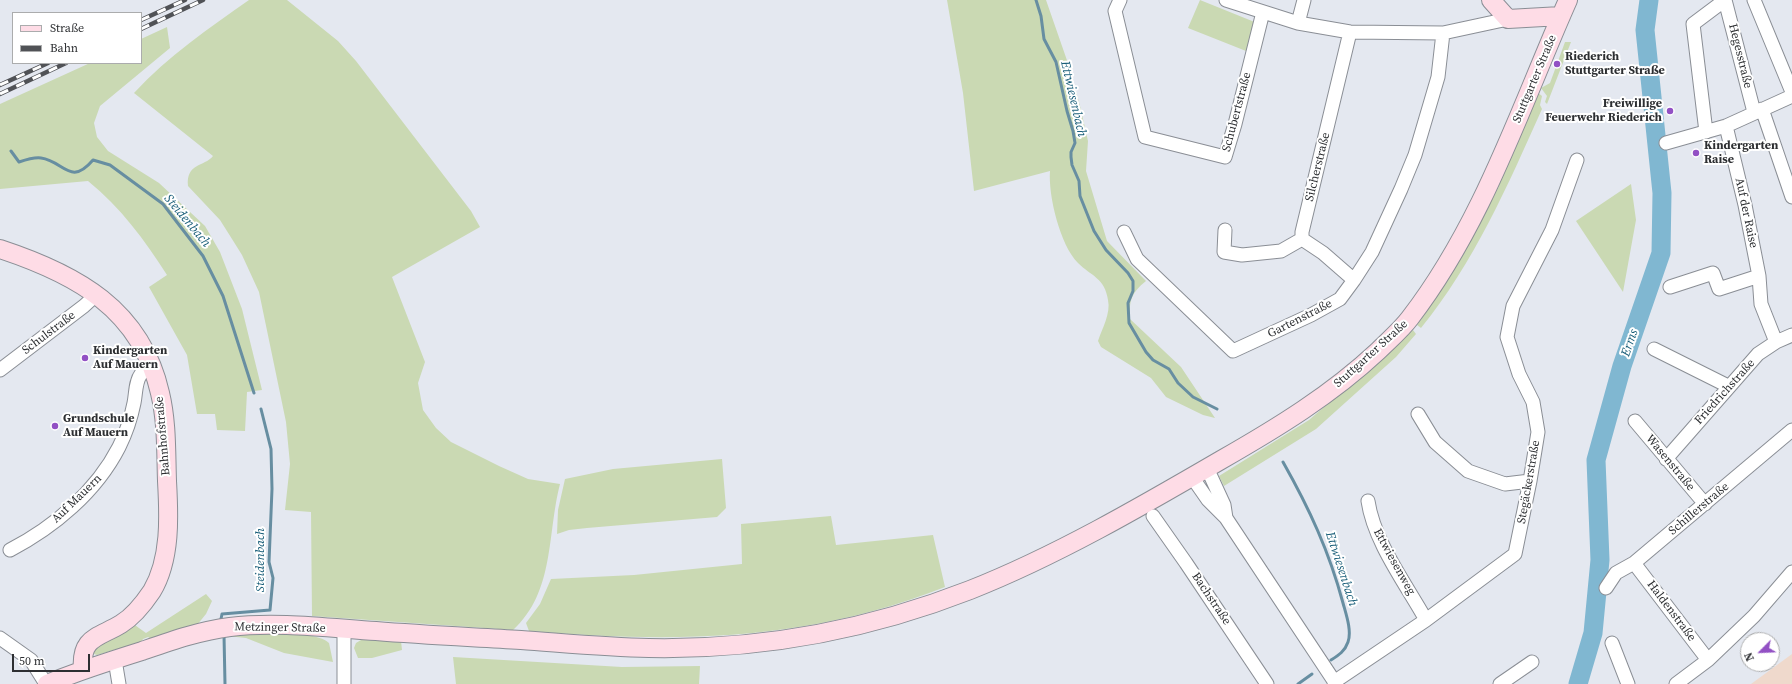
<!DOCTYPE html>
<html>
<head>
<meta charset="utf-8">
<style>
	body { margin:0 }
	#map { position:relative; width:1792px; height:684px; overflow:hidden; background:#e4e8f0; font-family:"Source Serif 4",serif }
	canvas { display:block }
	.legend { position:absolute; left:12px; top:12px; width:130px; height:52px; box-sizing:border-box; background:#fff; border:1px solid #abacad; margin:0; padding:5px 7px; list-style:none; font-size:12px; color:#2d2f32 }
	.legend li { display:flex; align-items:center; gap:8px; height:20px }
	.legend b { width:20px; border:1px solid #abacad }
	.north { position:absolute; left:1740px; top:632px; width:40px; height:40px; box-sizing:border-box; background:#fff; border:1px solid #abacad; border-radius:50%; rotate:246deg; font-size:11px; font-weight:700; line-height:16px; text-align:center; color:#2d2f32 }
	.north::after { content:''; display:block; margin:auto; width:14px; height:18px; background:#9250c4; clip-path:polygon(50% 0,100% 100%,50% 72%,0 100%) }
	.scale { position:absolute; left:12px; top:654px; width:78px; height:18px; box-sizing:border-box; border:2px solid #2d2f32; border-top:0; padding-left:5px; font-size:12px; line-height:14px; white-space:nowrap; color:#2d2f32; -webkit-text-stroke:3px #fff; paint-order:stroke }
</style>
</head>
<body>
<div id="map">
<canvas width="1792" height="684"></canvas>
<ul class="legend">
<li><b style="height:5px;background:#fedce6"></b>Straße</li>
<li><b style="height:5px;background:#505256"></b>Bahn</li>
</ul>
<div class="north">N</div>
<div class="scale">50 m</div>
</div>
<script>
const ctx = document.querySelector('canvas').getContext('2d');
ctx.lineJoin = 'round';
function paint(path, color) {
  ctx.fillStyle = color;
  ctx.fill(path, 'evenodd');
}
function strokePath(path, color, width, dash) {
  ctx.strokeStyle = color;
  ctx.lineWidth = width;
  ctx.lineCap = dash ? 'butt' : 'round';
  ctx.setLineDash(dash || []);
  ctx.stroke(path);
}
function label(font, color, halo, rows, align = 'center') {
  ctx.font = font + ' "Source Serif 4",serif';
  ctx.lineWidth = 4;
  ctx.setLineDash([]);
  ctx.textBaseline = 'middle';
  ctx.strokeStyle = halo;
  ctx.fillStyle = color;
  for (const [text, x, y, turn = 0] of rows) {
    ctx.save();
    ctx.translate(x, y);
    ctx.rotate((+turn || 0) * Math.PI / 180);
    ctx.textAlign = isNaN(turn) ? turn : align;
    if (halo) ctx.strokeText(text, 0, 0);
    ctx.fillText(text, 0, 0);
    ctx.restore();
  }
}
const commercial = new Path2D(`
	M1792,654V684H1751Z`);
const green = new Path2D(`
	M249,0H287L338,41L356,61L471,211L480,227L392,277L425,362L418,383L423,410L436,428L451,442L499,466L528,479L560,484C547,534 555,592 513,630L312,616L311,512L285,510L290,464L286,422L259,292L242,255L232,239L220,220L188,186C186,163 204,167 213,156L134,93C168,56 209,28 249,0Z
	M947,0H1046L1070,69L1080,106L1088,141L1086,171L1107,241L1146,281C1131,293 1129,301 1130,319L1181,367L1215,418L1203,415L1166,397L1151,378L1101,347L1098,341C1102,329 1111,313 1108,300C1105,278 1091,276 1078,263C1060,245 1048,195 1050,171L974,191L963,93Z
	M1200,0L1257,23L1246,51L1188,28Z
	M167,27L170,48L100,106L94,123L97,137L108,151L159,183L205,226L220,252L242,309L262,390L247,392L245,431L217,430L215,414H197L187,355L149,287L167,275C144,239 121,208 88,181L0,189V104L90,63H141V39Z
	M1565,42H1571L1547,104L1545,102L1547,96L1541,88L1550,83Z
	M1537,92L1542,96L1540,105L1542,109C1508,185 1474,263 1421,328L1417,325L1436,298L1498,188Z
	M1631,184L1636,220L1623,292L1576,221Z
	M1413,330L1416,334L1396,357L1316,429L1224,486L1219,476L1309,420Z
	M722,459L726,508L717,517L587,528L569,530L557,534L558,510L565,479L613,469Z
	M831,516L836,545L933,535L945,587C806,642 675,643 529,631L526,623L540,604L551,579L634,575L742,564L741,524Z
	M206,594L212,601L206,614L197,625L151,639L148,637L143,639L141,642L97,655L91,653V648L132,623L146,633Z
	M227,633C247,633 316,629 329,643L333,662L284,653L246,638L227,636Z
	M361,640L401,641L402,650L372,658H358L354,648L356,643Z
	M453,657L622,667L700,666L699,684H456Z`);
const stream = new Path2D(`
	M1036,0L1041,16L1044,39L1056,62L1067,111L1073,131L1075,143L1071,152V157L1072,165L1079,181L1080,196L1094,231L1106,250L1128,273L1133,281V291L1128,303L1129,323L1146,352L1153,360L1169,369L1178,383L1193,397L1217,409
	M11,151L19,162C25,160 34,157 41,158C64,161 70,187 93,160L110,165L163,204L203,256L223,296L254,393
	M1283,462C1309,508 1329,551 1343,603C1346,614 1352,631 1348,642C1345,651 1339,655 1331,660
	M221,619L222,614L270,610L273,578L269,562L272,489L271,449L261,409
	M224,635L225,684
	M1298,684L1312,674`);
const river = new Path2D(`
	M1578,684L1593,633L1600,560L1596,460L1622,366L1661,253L1662,193L1645,30L1649,0`);
const street = new Path2D(`
	M1120,0L1115,11L1145,137L1225,157L1235,124L1263,12
	M1226,0L1298,23L1350,32L1443,33L1508,19
	M1725,0L1754,112
	M1754,0L1792,92
	M1298,23L1304,0
	M1350,32L1302,232V239L1323,253L1354,280
	M1762,109L1792,197
	M1726,126L1745,205L1759,276L1761,304L1776,342
	M1706,132L1693,24L1725,0
	M1666,143L1726,126L1792,96
	M1225,230L1224,252L1242,255L1281,251L1302,239
	M1124,232L1137,259L1233,351L1311,315L1340,299L1354,280L1372,252L1401,189L1415,155L1438,77L1443,33
	M1670,287L1713,273L1719,289L1759,276
	M1654,349L1728,386
	M0,370L84,306L97,294
	M1418,414L1435,442L1468,471L1505,484L1530,481
	M1635,421L1705,504
	M1666,459L1758,354L1776,342L1792,335
	M1207,468L1224,505L1226,518L1336,684
	M1192,477L1208,500L1226,518
	M1368,501C1374,542 1406,584 1426,620
	M1153,516L1186,563L1267,684
	M10,550C54,527 96,492 119,447C126,433 131,418 134,403C136,394 135,382 141,374C144,371 148,369 152,368
	M1634,563L1708,660
	M1606,588L1616,573L1634,563L1792,430
	M0,638L31,660L46,684
	M1612,643L1628,684
	M115,660L119,684
	M1334,682L1426,620L1515,554L1530,481L1538,432L1533,402L1519,374L1507,337L1513,306L1552,230L1577,160
	M344,684V629
	M1500,684L1532,662
	M1676,684L1708,660L1754,616L1792,572`);
const secondary = new Path2D(`
	M1491,0L1508,19L1561,16
	M0,249C76,274 141,309 160,393C167,422 166,452 167,481C169,516 171,559 152,591C144,603 134,616 121,624C98,638 80,637 83,670
	M47,684C78,671 110,661 142,651C171,641 199,631 230,627C275,621 330,628 376,631C424,635 473,637 521,640C564,643 606,647 649,648C759,650 868,630 970,590C1056,556 1142,506 1221,460C1277,428 1331,395 1378,351C1389,340 1401,330 1410,318C1483,223 1520,108 1568,0`);
const rail = new Path2D(`
	M141,20L185,0
	M141,29L203,0
	M0,85L48,63
	M0,94L66,63`);
const markers = [
	[1557,64,4,"#9250c4"],
	[1670,111,4,"#9250c4"],
	[1696,153,4,"#9250c4"],
	[85,358,4,"#9250c4"],
	[55,426,4,"#9250c4"]
];
const streetNames = [
	["Hegesstraße",1740,56,76],
	["Stuttgarter Straße",1535,79,-67],
	["Schubertstraße",1237,112,-75],
	["Silcherstraße",1318,167,-76],
	["Auf der Raise",1746,213,78],
	["Gartenstraße",1300,319,-27],
	["Schulstraße",49,333,-37],
	["Stuttgarter Straße",1371,354,-42],
	["Friedrichstraße",1725,392,-48],
	["Bahnhofstraße",163,436,-95],
	["Wasenstraße",1670,463,50],
	["Stegäckerstraße",1529,482,-80],
	["Auf Mauern",77,499,-44],
	["Schillerstraße",1699,509,-40],
	["Ettwiesenweg",1394,562,61],
	["Bachstraße",1211,599,56],
	["Haldenstraße",1671,611,53],
	["Metzinger Straße",280,628,1]
];
const poiNames = [
	["Riederich",1565,57],
	["Stuttgarter Straße",1565,71],
	["Freiwillige",1662,104,"right"],
	["Feuerwehr Riederich",1662,118,"right"],
	["Kindergarten",1704,146],
	["Raise",1704,160],
	["Kindergarten",93,351],
	["Auf Mauern",93,365],
	["Grundschule",63,419],
	["Auf Mauern",63,433]
];
const waterNames = [
	["Ettwiesenbach",1073,99,77],
	["Steidenbach",187,221,50],
	["Erms",1630,343,-71],
	["Steidenbach",261,560,-90],
	["Ettwiesenbach",1341,569,72]
];
paint(commercial, '#efd9cc');
paint(green, '#cad9b3');
strokePath(stream, '#678ea1', 3);
strokePath(river, '#80b7d1', 19);
strokePath(street, '#8a8e95', 15);
strokePath(secondary, '#8a8e95', 20);
strokePath(street, '#fff', 13);
strokePath(secondary, '#fedce6', 18);
strokePath(rail, '#505256', 4.5);
strokePath(rail, '#fff', 3, [9]);
for (const [x, y, r, color] of markers) {
  const dot = new Path2D();
  dot.arc(x, y, r, 0, 2 * Math.PI);
  ctx.fillStyle = color;
  ctx.fill(dot);
  strokePath(dot, '#fff', 1.5);
}
label('12px', '#2d2f32', '#fff', streetNames);
label('bold 12px', '#2d2f32', '#fff', poiNames, 'left');
label('italic 13px', '#195e79', '#fff', waterNames);
</script>
</body>
</html>
